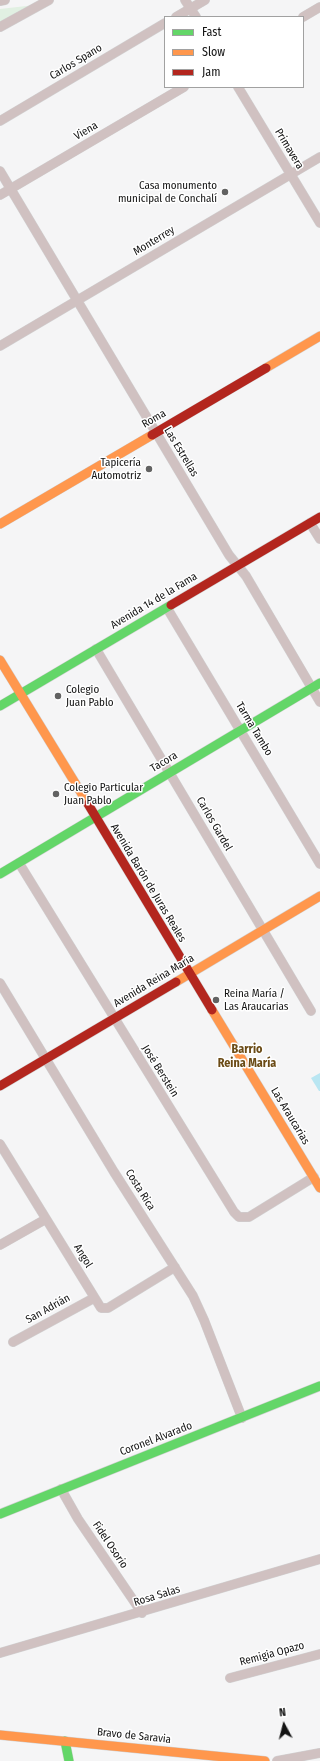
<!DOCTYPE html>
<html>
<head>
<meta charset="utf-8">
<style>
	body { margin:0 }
	#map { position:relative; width:320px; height:1761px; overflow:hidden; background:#f5f5f6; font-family:"Fira Sans Condensed",sans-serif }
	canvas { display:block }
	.legend { position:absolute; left:164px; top:16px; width:140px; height:72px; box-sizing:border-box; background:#fff; border:1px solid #a1a1a1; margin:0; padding:5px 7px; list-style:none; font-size:12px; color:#131313 }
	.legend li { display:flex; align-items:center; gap:8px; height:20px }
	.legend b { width:20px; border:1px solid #a1a1a1 }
	.north { position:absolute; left:264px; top:1705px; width:40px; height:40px; -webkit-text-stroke:3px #fff; paint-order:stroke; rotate:353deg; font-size:11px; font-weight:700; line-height:16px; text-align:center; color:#131313 }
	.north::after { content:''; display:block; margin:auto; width:14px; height:18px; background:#131313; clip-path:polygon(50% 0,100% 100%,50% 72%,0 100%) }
</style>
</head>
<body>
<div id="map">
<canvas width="320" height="1761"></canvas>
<ul class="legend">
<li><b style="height:5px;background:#63d668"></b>Fast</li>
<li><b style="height:5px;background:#ff974d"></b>Slow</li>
<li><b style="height:5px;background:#b3261e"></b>Jam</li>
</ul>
<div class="north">N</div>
</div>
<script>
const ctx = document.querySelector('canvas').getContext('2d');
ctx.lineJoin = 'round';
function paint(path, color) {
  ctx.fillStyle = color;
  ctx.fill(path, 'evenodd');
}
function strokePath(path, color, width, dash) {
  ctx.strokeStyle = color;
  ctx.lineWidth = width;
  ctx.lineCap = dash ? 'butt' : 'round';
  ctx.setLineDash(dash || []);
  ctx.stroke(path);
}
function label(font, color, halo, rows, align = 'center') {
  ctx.font = font + ' "Fira Sans Condensed",sans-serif';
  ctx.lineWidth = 3;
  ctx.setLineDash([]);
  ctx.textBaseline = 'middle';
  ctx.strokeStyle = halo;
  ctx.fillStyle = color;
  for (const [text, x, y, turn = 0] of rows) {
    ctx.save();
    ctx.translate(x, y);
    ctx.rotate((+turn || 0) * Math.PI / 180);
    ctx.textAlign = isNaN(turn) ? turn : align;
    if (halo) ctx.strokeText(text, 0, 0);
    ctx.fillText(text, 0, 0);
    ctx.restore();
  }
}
const green = new Path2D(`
	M35,5L0,24V9Z`);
const water = new Path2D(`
	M320,1073V1091H319L311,1078Z`);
const street = new Path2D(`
	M185,0L196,17
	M0,1L5,0
	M176,17L205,0
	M303,17L320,7
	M0,27L49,0
	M238,87L320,223
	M0,121L165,23
	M0,171L229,555L246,576L320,702
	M0,195L184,87
	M0,346L320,157
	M310,523L320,539
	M167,608L320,864
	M96,649L311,1011
	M19,863L234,1212L239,1217H249L314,1177
	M0,983L114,1172L193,1296L204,1320L242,1418
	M0,1144L101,1308H108L175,1267
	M0,1245L46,1219
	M13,1342L94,1298
	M61,1489L78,1519L142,1613
	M0,1653L320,1559
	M230,1678L320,1654
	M277,1761L320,1753`);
const fast = new Path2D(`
	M0,706L171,605
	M0,874L320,683
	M0,1514L320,1386
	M65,1741L69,1761`);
const slow = new Path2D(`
	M266,368L320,336
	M0,524L152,435
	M0,660L88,804
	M176,982L320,896
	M212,1010L320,1188
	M0,1735L265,1761`);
const jam = new Path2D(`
	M152,435L266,368
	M171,605L320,517
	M88,804L212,1010
	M0,1086L176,982`);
const markers = [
	[225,192,4,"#626262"],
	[149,469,4,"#626262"],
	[58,696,4,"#626262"],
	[56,794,4,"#626262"],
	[216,1000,4,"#626262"]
];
const streetNames = [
	["Carlos Spano",76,62,-31],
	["Viena",86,131,-30],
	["Primavera",289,149,59],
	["Monterrey",154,241,-31],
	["Roma",154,419,-30],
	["Las Estrellas",181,452,59],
	["Avenida 14 de la Fama",154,601,-31],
	["Tarma Tambo",254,729,59],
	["Tacora",164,762,-31],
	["Carlos Gardel",214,824,60],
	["Avenida Barón de Juras Reales",148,883,59],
	["Avenida Reina María",154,981,-31],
	["José Berstein",160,1071,58],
	["Las Araucarias",290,1116,59],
	["Costa Rica",140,1190,58],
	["Angol",83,1256,59],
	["San Adrián",48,1309,-29],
	["Coronel Alvarado",156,1439,-21],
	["Fidel Osorio",110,1545,56],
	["Rosa Salas",157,1596,-17],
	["Remigia Opazo",272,1654,-15],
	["Bravo de Saravia",134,1736,6]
];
const poiNames = [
	["Casa monumento",217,186,"right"],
	["municipal de Conchalí",217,199,"right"],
	["Tapicería",141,463,"right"],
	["Automotriz",141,476,"right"],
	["Colegio",66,690],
	["Juan Pablo",66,703],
	["Colegio Particular",64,788],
	["Juan Pablo",64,801],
	["Reina María /",224,994],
	["Las Araucarias",224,1007]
];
const neighbourhoodNames = [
	["Barrio",247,1050],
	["Reina María",247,1064]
];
paint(green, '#e1f0e2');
paint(water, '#b9e6f2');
strokePath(street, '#d1d1d2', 10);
strokePath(fast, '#d1d1d2', 10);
strokePath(slow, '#d1d1d2', 10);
strokePath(jam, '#d1d1d2', 10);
strokePath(street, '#d0c1c1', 9);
strokePath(fast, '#63d668', 9);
strokePath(slow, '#ff974d', 9);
strokePath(jam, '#b3261e', 9);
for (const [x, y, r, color] of markers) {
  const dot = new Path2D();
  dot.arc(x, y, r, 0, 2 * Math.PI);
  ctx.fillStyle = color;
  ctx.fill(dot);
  strokePath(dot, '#fff', 1.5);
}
label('11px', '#131313', '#fff', streetNames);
label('11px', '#131313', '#fff', poiNames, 'left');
label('bold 12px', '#6b4b16', '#fff', neighbourhoodNames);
</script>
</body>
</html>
